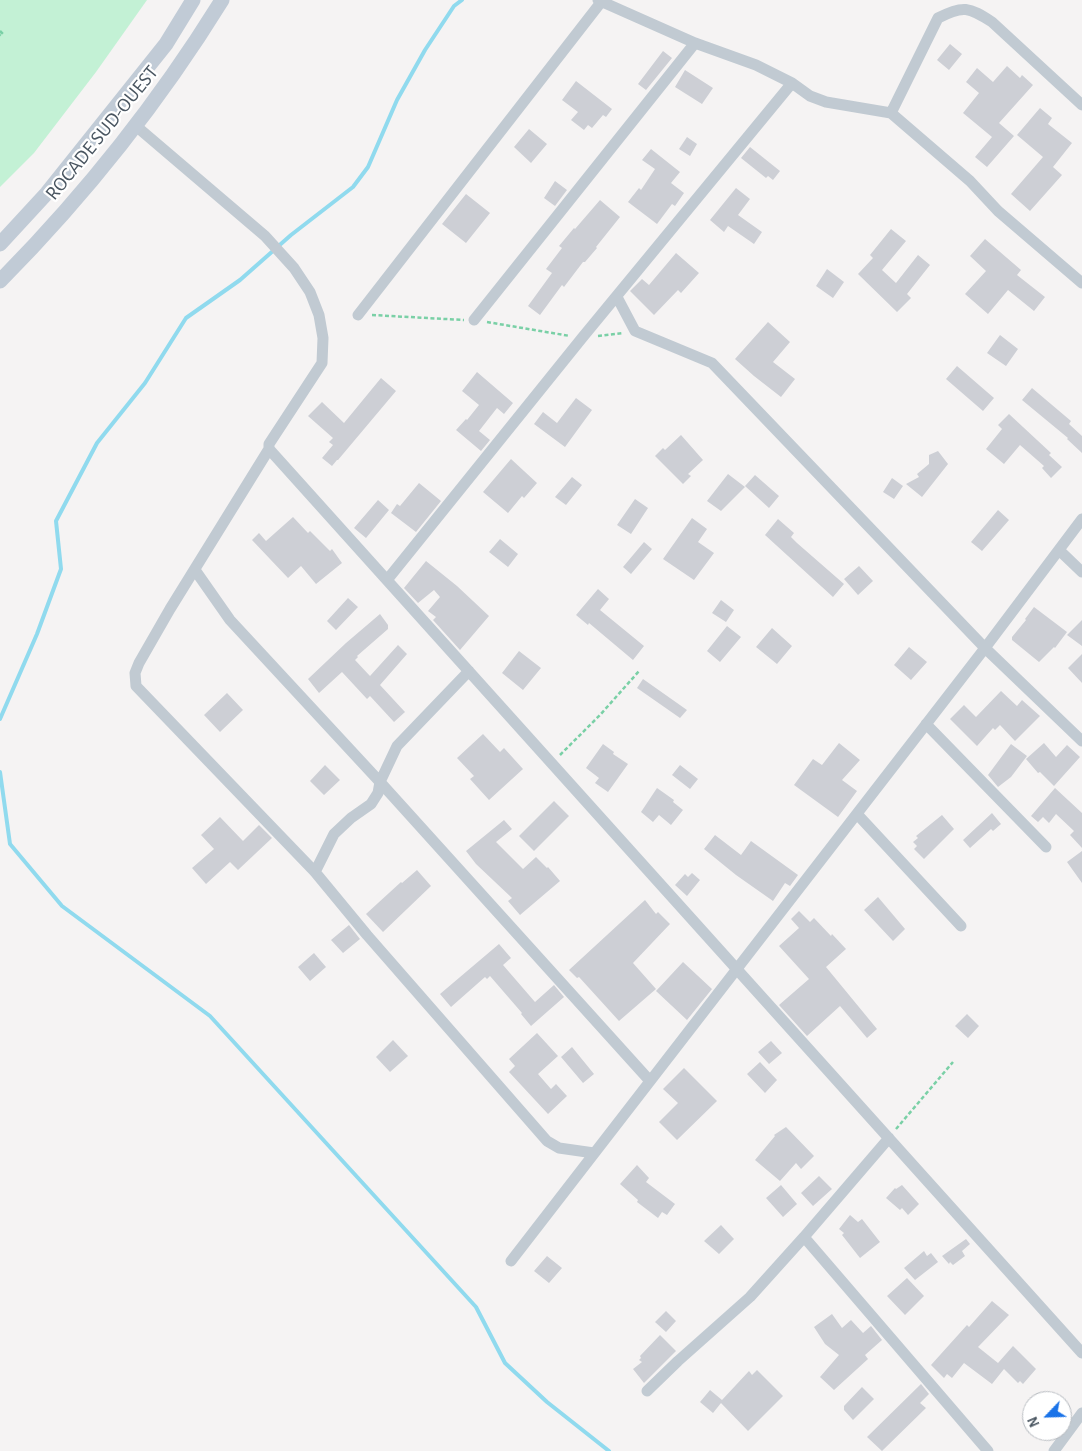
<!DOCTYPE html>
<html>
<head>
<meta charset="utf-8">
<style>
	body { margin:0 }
	#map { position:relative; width:1082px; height:1451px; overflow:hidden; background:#f5f3f3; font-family:"Alegreya Sans",sans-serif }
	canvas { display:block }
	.north { position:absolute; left:1022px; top:1391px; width:50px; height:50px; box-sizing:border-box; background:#fff; border:1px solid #b7bbc0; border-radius:50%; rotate:246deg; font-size:14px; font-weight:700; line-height:20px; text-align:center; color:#4a5661 }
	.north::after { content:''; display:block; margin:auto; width:18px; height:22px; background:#1a73e8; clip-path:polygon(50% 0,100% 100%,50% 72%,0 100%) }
</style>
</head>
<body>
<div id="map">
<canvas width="1082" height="1451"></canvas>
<div class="north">N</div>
</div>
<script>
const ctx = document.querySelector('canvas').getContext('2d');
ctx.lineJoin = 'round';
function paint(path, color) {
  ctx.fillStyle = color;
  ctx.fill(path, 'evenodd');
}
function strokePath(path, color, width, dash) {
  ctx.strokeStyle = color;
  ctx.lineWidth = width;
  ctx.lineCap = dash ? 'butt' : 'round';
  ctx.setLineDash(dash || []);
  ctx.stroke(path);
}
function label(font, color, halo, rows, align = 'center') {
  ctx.font = font + ' "Alegreya Sans",sans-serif';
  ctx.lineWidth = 4.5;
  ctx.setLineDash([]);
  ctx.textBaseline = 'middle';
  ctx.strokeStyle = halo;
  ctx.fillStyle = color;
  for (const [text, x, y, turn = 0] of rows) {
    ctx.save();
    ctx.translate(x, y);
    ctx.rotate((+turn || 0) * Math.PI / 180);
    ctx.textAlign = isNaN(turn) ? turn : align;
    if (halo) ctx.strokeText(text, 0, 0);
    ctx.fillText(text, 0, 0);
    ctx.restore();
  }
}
const green = new Path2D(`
	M0,0H147L96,72L34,153L0,187Z`);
const stream = new Path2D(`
	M0,719L37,634L61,569L56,521L97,443L145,383L186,318L240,280L291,235L353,187L368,167L397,100L425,50L454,6L462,0
	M0,772L10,844L62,906L210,1016L476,1307L505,1363L547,1402L609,1451`);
const building = new Path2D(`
	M950,44L962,54L949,70L937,60Z
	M663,51L672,58L646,90L638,84Z
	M1007,66L1020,78L1022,75L1033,85L999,123L1014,136L987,167L975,157L992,137L963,113L979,93L966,82L977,68L993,82Z
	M685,70L713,88L702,104L675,87Z
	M576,81L612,109L606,117L603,115L592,128L588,125L584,130L571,120L578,112L562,100Z
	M1040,108L1052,118L1048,124L1072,143L1053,167L1062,175L1030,211L1011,194L1043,157L1017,135Z
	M529,129L547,144L531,163L514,147Z
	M687,137L697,144L690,156L679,149Z
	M750,147L780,171L773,180L768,176L766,178L741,158Z
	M651,149L680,172L671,183L684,193L675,206L672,204L657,224L628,202L639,188L641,190L655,169L642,160Z
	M555,181L567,190L555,206L544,198Z
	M736,188L750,199L738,215L762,232L754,244L728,226L724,232L710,220Z
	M466,194L490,213L466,243L442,224Z
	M600,200L620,217L596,247L597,248L585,262H583L564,287L562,285L540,315L528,306L552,273L546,269L562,248L559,246L574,228L575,229Z
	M891,229L906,241L882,270L896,283L918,255L930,265L907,294L911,298L897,312L858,274L873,258L870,255Z
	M985,239L1021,270L1017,275L1045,297L1034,311L1008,290L988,314L965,294L986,271L970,256Z
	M676,253L699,273L681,293L678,290L654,315L630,291L642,279L649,285Z
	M827,269L844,282L833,298L816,286Z
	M768,322L790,342L773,362L795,379L781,397L754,376L735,359Z
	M1000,335L1018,349L1006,366L987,353Z
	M957,366L994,398L983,411L946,379Z
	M477,372L513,403L504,414L497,408L479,431L490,440L481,451L456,430L466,419L467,420L479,405L462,391Z
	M381,378L396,391L338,460H337L332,466L322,458L333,445L329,442L333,438L308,416L322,402L344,423Z
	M1032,388L1071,421L1069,424L1082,436V453L1067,439L1068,438L1022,400Z
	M576,398L592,410L565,447L534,424L543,412L557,423Z
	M1009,414L1051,453L1049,455L1062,467L1051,478L1042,468L1044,466L1020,445L1004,464L986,449L1002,429L998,425Z
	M681,435L703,460L688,474L691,476L683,484L655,456L663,448L665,450Z
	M938,451L948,464L922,497L906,484L919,477L917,474L929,464V455Z
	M511,459L537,483L524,498L522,496L508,513L483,492Z
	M728,474L745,487L721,511L707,501Z
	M755,475L779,496L769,508L745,486Z
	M572,477L582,485L566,505L555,497Z
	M892,478L903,486L894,499L883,492Z
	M419,483L441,501L416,532L391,513L397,504L400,506Z
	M635,499L648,508L631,534L617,525Z
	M378,500L389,510L366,538L354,528Z
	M998,510L1009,520L982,551L971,542Z
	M293,517L308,533L310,531L330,551L332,549L342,563L316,584L301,566L288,578L252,540L259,533L266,541Z
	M692,518L707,529L698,542L714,553L694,580L663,559Z
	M778,519L794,533L791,537L797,543L844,584L833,597L765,535Z
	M500,539L518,554L508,567L489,552Z
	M644,542L652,549L631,574L623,567Z
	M426,561L457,586L489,616L460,650L433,620L436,617L428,611L440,597L434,590L418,603L404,588Z
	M859,566L873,581L858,595L844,579Z
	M598,589L609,599L600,610L644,646L633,660L589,623L588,625L576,615Z
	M348,598L358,607L336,630L327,621Z
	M721,600L734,610L726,622L712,613Z
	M1034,607L1067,632L1055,648L1054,647L1039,662L1012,640V637L1026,620L1025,619Z
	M380,614L388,625V629L357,656L358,657L355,660L370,676L398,645L407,654L380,685L405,712L394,722L370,696L367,699L342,672L319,693L308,679L346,643Z
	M1082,620V646L1067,635Z
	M727,626L741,637L720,662L707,651Z
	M772,628L792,646L777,664L756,647Z
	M909,647L927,662L911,680L894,665Z
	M519,651L541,668L523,690L502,673Z
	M1082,654V683L1068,668Z
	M643,679L687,710L680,718L637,688Z
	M1001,691L1017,706L1022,700L1040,716L1015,741L1000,725L995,730L993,728L977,746L950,719L964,705L976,717Z
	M227,693L243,710L220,732L204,715Z
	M483,734L500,752L504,748L523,769L489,800L470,779L474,776L457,758Z
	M839,743L860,760L842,780L857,791L838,817L794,785L813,759L822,765Z
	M1044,743L1056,757L1067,745L1080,757L1054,786L1040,772L1038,773L1026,759Z
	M603,744L614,752L613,754L628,764L608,792L595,783L599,778L586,768Z
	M1011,744L1027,756L1011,777L998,787L988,775Z
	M325,765L340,780L324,795L310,781Z
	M680,765L698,779L690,789L672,775Z
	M657,788L674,800L673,802L683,810L671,825L659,815L653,822L641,812Z
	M1055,788L1082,813V848L1070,835L1074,831L1056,814L1049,823L1043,817L1038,822L1031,816Z
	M554,801L569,816L534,851L519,836Z
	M992,813L1001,824L993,831L991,829L970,848L963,840Z
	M942,815L954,829L924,859L914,849L917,846L913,842L918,838L916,836Z
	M220,817L243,841L259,825L272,838L238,870L230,862L206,884L192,868L214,849L201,835Z
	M504,820L512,829L496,842L523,869L536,857L547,868L548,867L560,881L520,915L508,901L512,898L476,864L466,851Z
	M715,835L741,855L751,841L798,875L790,886L785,883L773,901L736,875L704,849Z
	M1082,851V883L1067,862Z
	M417,870L431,886L383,932L366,914L401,882L402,883Z
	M692,873L700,880L687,896L675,885L685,874L688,877Z
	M878,897L905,929L893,941L864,910Z
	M645,900L656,914L658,912L670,924L633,963L656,989L619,1021L579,977L577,978L569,970Z
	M799,911L810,922L814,918L831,936L832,934L846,949L826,967L877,1029L867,1038L840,1006L807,1036L779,1005L809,979L779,946L799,928L791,919Z
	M349,925L360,939L343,953L331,940Z
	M499,944L511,958L503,965L535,1002L554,985L564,997L531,1026L521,1014L522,1013L490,976L487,979L485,977L451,1007L440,994Z
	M314,953L326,967L310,981L298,967Z
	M683,962L712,989L687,1020L656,991Z
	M967,1014L979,1026L968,1038L955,1026Z
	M537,1033L558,1056L538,1074L551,1089L556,1084L567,1096L548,1114L509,1072L515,1066L509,1059Z
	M393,1040L408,1056L390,1072L376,1057Z
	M771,1041L782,1053L769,1064L758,1052Z
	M572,1047L594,1074L583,1083L561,1057Z
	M760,1062L777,1080L765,1093L747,1074Z
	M684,1068L717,1101L677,1140L659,1122L678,1103L663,1089Z
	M786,1127L814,1156L801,1169L796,1163L780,1181L755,1160L775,1136L774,1135Z
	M637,1165L649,1178L646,1182L675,1204L667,1215L662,1212L658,1218L637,1202L638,1200L620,1184Z
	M819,1176L832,1189L813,1206L801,1193Z
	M781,1185L797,1204L783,1217L766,1198Z
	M902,1185L919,1204L908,1215L902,1208L900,1210L886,1198L895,1188L896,1189Z
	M850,1215L858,1222L862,1219L880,1242L860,1258L842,1235L844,1233L839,1229Z
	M721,1225L734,1239L719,1254L704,1241Z
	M966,1239L970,1244L962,1251L965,1256L953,1265L950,1262L949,1264L942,1256Z
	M924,1251L927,1256L931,1253L938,1262L915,1280L904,1268Z
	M547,1256L562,1268L549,1283L534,1271Z
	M907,1278L924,1296L905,1315L887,1296Z
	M992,1301L1009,1315L978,1347L998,1363L1013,1346L1036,1369L1023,1384L1020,1381L1018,1383L1004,1369L992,1384L964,1363L952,1378L947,1374L944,1378L931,1365L967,1325L969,1327Z
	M666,1311L676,1321L666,1332L655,1322Z
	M832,1314L842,1328L851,1320L863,1333L871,1326L882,1340L865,1355L868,1359L834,1390L820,1377L839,1355L825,1344L814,1327Z
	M660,1335L676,1351L644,1383L633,1369L642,1362L639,1360L641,1358L640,1356Z
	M757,1370L783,1396L748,1431L721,1403L713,1413L700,1402L710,1390L722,1400L749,1371L752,1375Z
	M921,1384L929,1394L920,1403L926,1408L882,1451L867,1437Z
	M862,1387L874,1399L853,1420L844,1410V1406Z`);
const path = new Path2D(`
	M0,31L3,34L0,35
	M372,315L464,320
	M487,322L570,336
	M598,336L623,333
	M560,755L600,715L640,670
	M896,1129L953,1062`);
const street = new Path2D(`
	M598,0L695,43L756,65L792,83L810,96L826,102L891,113L970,181L998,211L1082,283
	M891,113L938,18C963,5 969,7 992,22L1082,105
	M136,126L265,236L294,268L310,292L319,315L323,338L322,363L269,444V449L170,609L139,663L135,673L136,686L315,872L367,935L547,1141L559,1148L594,1153
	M617,297L635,331L712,363L985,648L1082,741
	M358,315L602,1
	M474,320L695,43
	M269,449L1082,1353
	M1059,550L1082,572
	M195,570L230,620L380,782L650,1081
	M387,580L582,338L792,83
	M926,724L1046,847
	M857,814L961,926
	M315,872L334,834L351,818L371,804L378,793L380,782L397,746L469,671
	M804,1237L988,1451
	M511,1261L985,648L1082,519
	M647,1391L678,1361L750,1297L804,1237L889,1138
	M1054,1451L1082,1413`);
const secondary = new Path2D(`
	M0,244L47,193L166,44L193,0
	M0,281C84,196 159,102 222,0`);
const streetNames = [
	["ROCADE SUD-OUEST",102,133,-51]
];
paint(green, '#c3f1d5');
strokePath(stream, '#90daee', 4);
paint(building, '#cdcfd5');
strokePath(path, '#7ad0a6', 2.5, [4, 2.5]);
strokePath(street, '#c1cad2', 11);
strokePath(secondary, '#c1cbd6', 15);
label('20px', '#4a5661', '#fff', streetNames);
</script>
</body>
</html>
